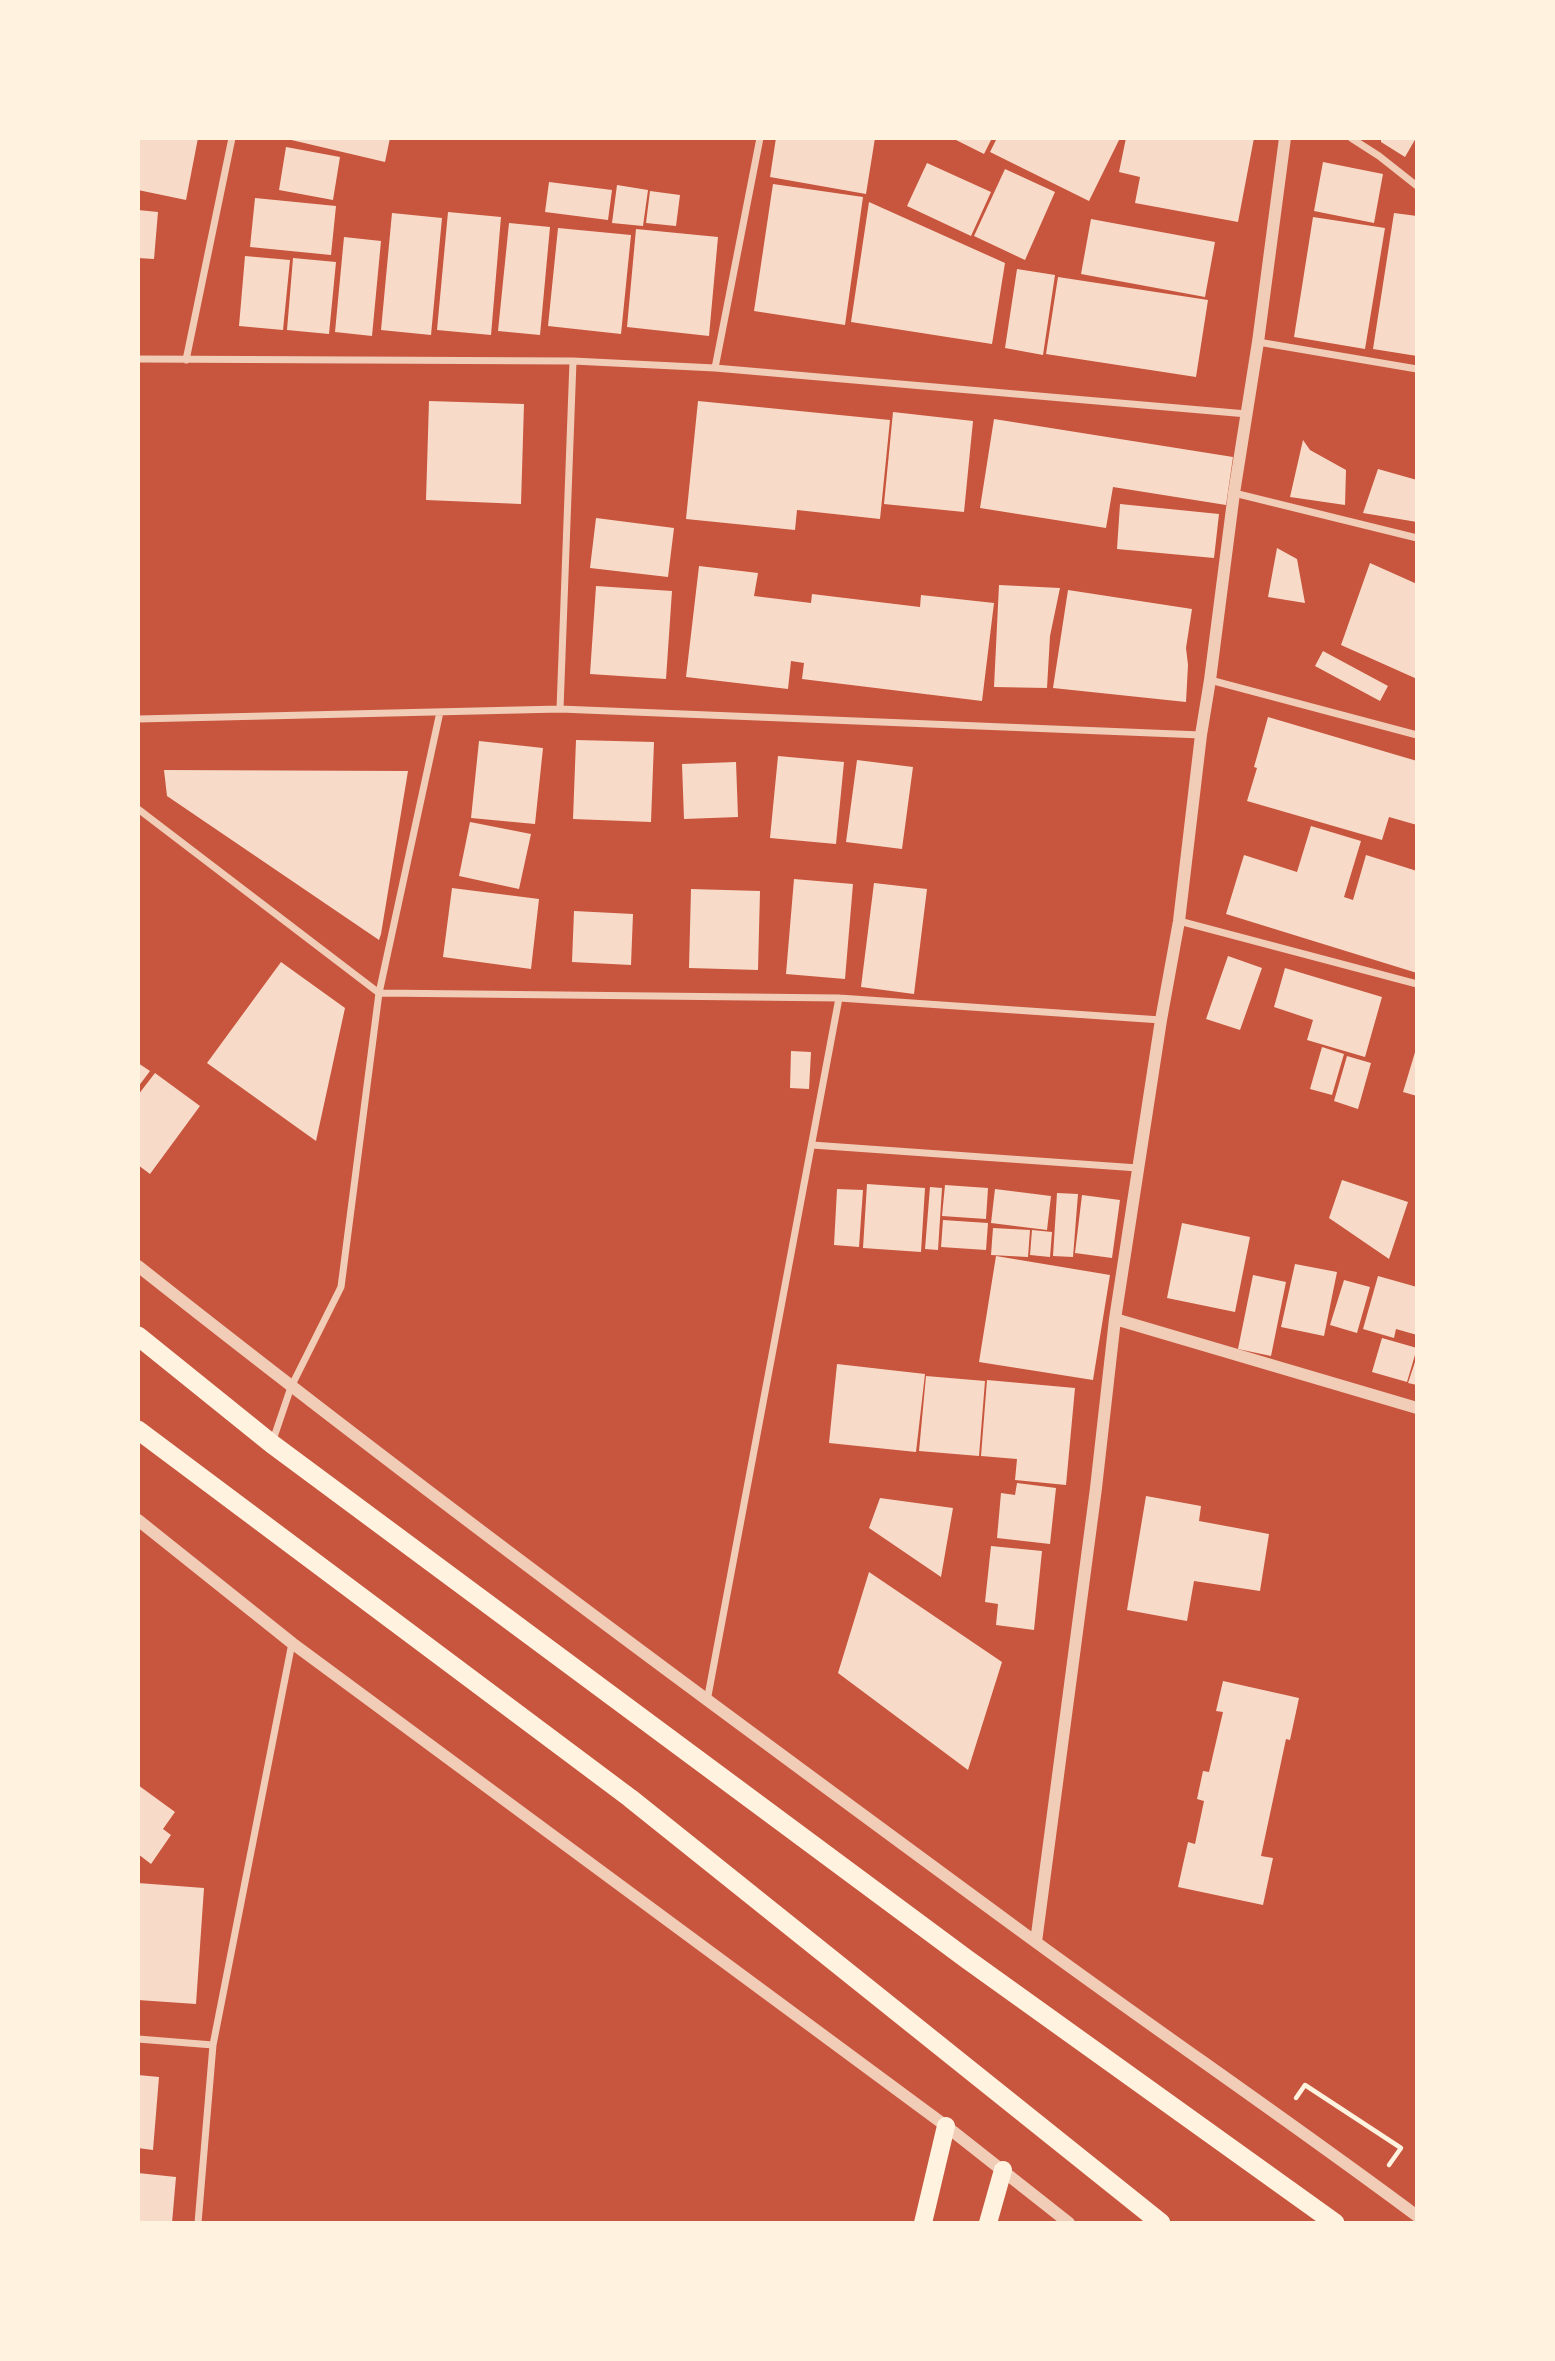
<!DOCTYPE html>
<html>
<head>
<meta charset="utf-8">
<style>
	body { margin:0 }
	#map { position:relative; width:1555px; height:2361px; overflow:hidden; background:#c8553d; font-family:Rubik,sans-serif }
	canvas { display:block }
	.frame { position:absolute; inset:0; border:140px solid #fff3e0; pointer-events:none }
</style>
</head>
<body>
<div id="map">
<canvas width="1555" height="2361"></canvas>
<div class="frame"></div>
</div>
<script>
const ctx = document.querySelector('canvas').getContext('2d');
ctx.lineJoin = 'round';
function paint(path, color) {
  ctx.fillStyle = color;
  ctx.fill(path, 'evenodd');
}
function strokePath(path, color, width, dash) {
  ctx.strokeStyle = color;
  ctx.lineWidth = width;
  ctx.lineCap = dash ? 'butt' : 'round';
  ctx.setLineDash(dash || []);
  ctx.stroke(path);
}
const building = new Path2D(`
	M138,138H198L186,200L138,190Z
	M283,138H390L385,162Z
	M776,138H875L866,194L770,177Z
	M952,138H992L984,154Z
	M997,138H1120L1089,201L990,152Z
	M1126,138H1254L1238,222L1135,203L1140,177L1119,172Z
	M1381,138H1416L1405,157L1381,142Z
	M286,147L340,157L333,200L279,190Z
	M1323,162L1383,174L1374,223L1314,211Z
	M927,163L991,192L971,236L907,206Z
	M1005,169L1055,192L1025,260L974,236Z
	M549,182L612,190L608,220L545,212Z
	M773,184L863,197L845,325L754,311Z
	M617,185L648,190L643,226L612,223Z
	M650,191L680,195L676,226L646,223Z
	M255,198L336,206L331,255L250,247Z
	M869,202L1005,263L992,344L851,322Z
	M138,210L158,212L154,259L138,258Z
	M448,212L501,217L491,335L437,330Z
	M392,213L442,218L431,335L381,330Z
	M1394,213L1417,216V356L1373,349Z
	M1313,217L1385,228L1365,349L1294,337Z
	M1091,219L1215,242L1205,297L1081,274Z
	M509,223L550,227L540,335L498,331Z
	M558,228L631,235L621,334L548,326Z
	M636,229L718,237L709,336L627,327Z
	M344,237L381,241L372,336L335,332Z
	M245,256L290,260L283,330L239,326Z
	M293,258L336,262L329,334L287,330Z
	M1017,269L1055,275L1043,355L1005,348Z
	M1058,277L1208,300L1196,377L1046,354Z
	M429,401L524,404L521,504L426,500Z
	M698,401L890,420L880,519L797,510L795,530L686,519Z
	M893,412L973,421L964,512L884,504Z
	M994,419L1233,457L1226,505L1113,487L1106,528L980,508Z
	M1303,440L1310,450L1346,470L1345,505L1290,497Z
	M1378,469L1417,480V522L1363,513Z
	M1120,504L1219,514L1214,558L1117,549Z
	M596,518L674,528L668,577L590,568Z
	M1277,548L1297,559L1305,603L1268,597Z
	M1370,563L1417,584V679L1341,645Z
	M699,566L758,573L754,596L811,603L812,594L920,607L921,595L994,603L982,701L802,679L804,663L791,661L788,689L686,677Z
	M999,585L1060,588L1050,636L1047,688L994,687Z
	M596,586L672,591L666,679L590,674Z
	M1068,590L1192,609L1186,648L1188,665L1186,702L1053,688Z
	M1323,651L1388,686L1380,701L1315,666Z
	M1268,717L1417,761V825L1389,817L1382,840L1247,801L1257,768L1254,767Z
	M576,740L654,742L651,822L573,819Z
	M479,741L543,748L535,824L471,818Z
	M778,756L844,762L836,844L770,838Z
	M857,760L913,767L902,849L846,842Z
	M736,762L738,817L684,819L682,764Z
	M164,770L408,771L381,934L379,940L167,796Z
	M470,822L531,834L519,889L459,876Z
	M1311,826L1361,841L1344,897L1353,900L1366,855L1417,871V973L1226,914L1244,855L1297,872Z
	M794,879L853,884L845,979L786,974Z
	M874,883L927,889L914,994L861,987Z
	M452,888L539,899L531,969L443,957Z
	M691,889L760,891L758,970L689,968Z
	M574,911L633,914L631,965L572,962Z
	M1228,956L1262,968L1240,1030L1206,1019Z
	M281,962L345,1008L316,1141L207,1063Z
	M1285,968L1382,997L1365,1057L1307,1040L1313,1020L1274,1007Z
	M1322,1047L1344,1054L1332,1095L1310,1089Z
	M1416,1049H1417V1096L1403,1092Z
	M791,1051L811,1052L809,1089L790,1088Z
	M1347,1056L1371,1063L1358,1109L1334,1101Z
	M138,1063L150,1071L138,1087Z
	M155,1073L200,1106L150,1174L138,1165V1095Z
	M1342,1180L1408,1202L1389,1259L1329,1218Z
	M867,1184L925,1188L921,1252L863,1248Z
	M945,1185L988,1188L986,1219L942,1216Z
	M930,1187L942,1188L938,1250L925,1249Z
	M837,1189L863,1190L859,1247L834,1245Z
	M995,1189L1051,1196L1047,1230L991,1223Z
	M1057,1193L1078,1194L1073,1257L1053,1256Z
	M1082,1195L1120,1200L1112,1258L1075,1253Z
	M943,1220L988,1223L986,1250L941,1247Z
	M1182,1223L1250,1237L1235,1312L1167,1298Z
	M993,1228L1030,1230L1028,1257L991,1255Z
	M1032,1230L1052,1232L1050,1257L1030,1255Z
	M996,1256L1110,1275L1093,1380L979,1362Z
	M1295,1264L1337,1272L1324,1336L1281,1327Z
	M1253,1275L1286,1282L1271,1356L1238,1349Z
	M1378,1276L1417,1287V1335L1396,1329L1394,1338L1363,1329Z
	M1344,1280L1370,1287L1357,1333L1330,1325Z
	M1382,1338L1417,1348L1407,1382L1372,1372Z
	M1417,1356V1385L1408,1383Z
	M837,1364L925,1374L916,1452L829,1443Z
	M926,1376L985,1381L979,1456L919,1451Z
	M987,1380L1075,1388L1066,1485L1015,1480L1017,1459L981,1456Z
	M1017,1483L1056,1488L1050,1544L997,1538L1001,1493L1015,1495Z
	M1146,1496L1201,1506L1199,1521L1269,1534L1260,1591L1194,1581L1187,1621L1127,1610Z
	M880,1498L953,1508L941,1577L869,1528Z
	M991,1546L1042,1551L1034,1630L996,1625L998,1604L985,1602Z
	M869,1572L1002,1662L968,1770L838,1673Z
	M1223,1681L1299,1698L1290,1740L1286,1739L1261,1856L1273,1858L1263,1905L1178,1887L1188,1842L1195,1844L1204,1801L1197,1799L1203,1771L1209,1772L1223,1712L1216,1711Z
	M138,1785L175,1812L163,1829L171,1835L151,1864L138,1854Z
	M138,1883L204,1888L196,2004L138,2000Z
	M138,2075L159,2077L153,2150L138,2148Z
	M138,2173L176,2177L172,2223H138Z`);
const path = new Path2D(`
	M1296,2098L1305,2085L1401,2148L1389,2165`);
const minor = new Path2D(`
	M1351,138L1379,156L1417,186
	M1258,342L1417,369
	M138,359L573,361L715,368L1247,414
	M186,360L232,138
	M715,368L760,138
	M1234,493L1417,538
	M1210,680L1417,735
	M560,709L573,361
	M138,719L560,709L1201,735
	M138,809L379,993L839,998L1161,1020
	M1179,921L1417,984
	M812,1145L1138,1168
	M272,1443L291,1387L341,1287L379,993L440,712
	M707,1701L839,998
	M138,2039L213,2045
	M198,2223L213,2045L292,1643`);
const tertiary = new Path2D(`
	M138,1266C431,1498 732,1719 1033,1940C1160,2033 1291,2122 1417,2216
	M1115,1319L1417,1408
	M138,1520L292,1643L946,2126L1069,2223
	M1036,1942L1096,1488L1115,1319L1161,1020L1179,921L1201,735L1210,680L1234,493L1258,342L1285,138`);
const primary = new Path2D(`
	M923,2223L946,2126
	M988,2223L1003,2170`);
const trunk = new Path2D(`
	M138,1336L272,1444L968,1960L1335,2223
	M138,1430L630,1798L1161,2223`);
paint(building, '#f7dbc8');
strokePath(path, '#fff3e0', 4.5);
strokePath(minor, '#f1ccb7', 7);
strokePath(tertiary, '#f1ccb7', 12);
strokePath(primary, '#fff3e0', 18);
strokePath(trunk, '#fff3e0', 19);
</script>
</body>
</html>
